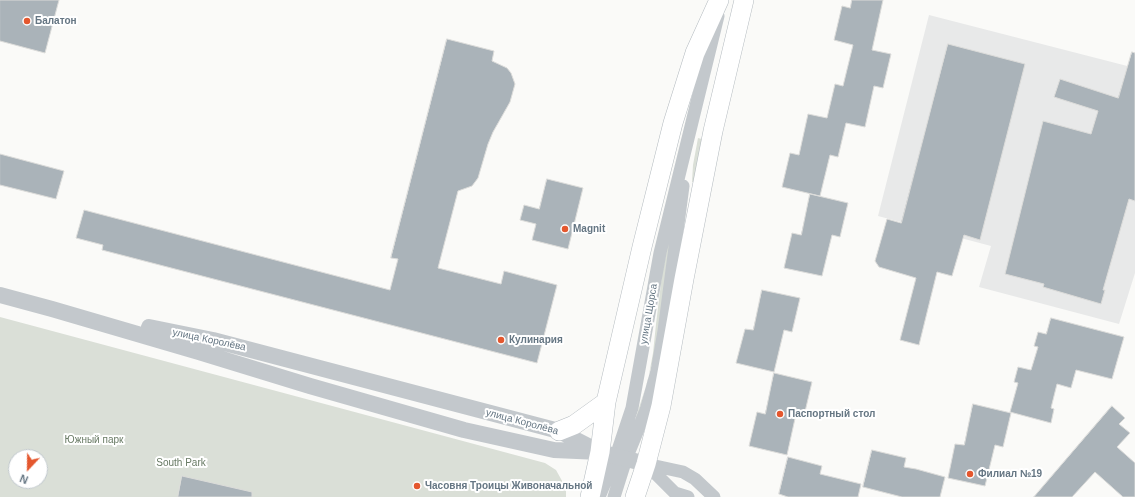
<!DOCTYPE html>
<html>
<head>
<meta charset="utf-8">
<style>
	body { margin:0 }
	#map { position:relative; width:1135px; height:497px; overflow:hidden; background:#fafaf8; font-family:Helvetica,sans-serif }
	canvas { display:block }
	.north { position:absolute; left:8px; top:449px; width:40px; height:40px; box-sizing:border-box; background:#fff; border:1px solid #c1c8cd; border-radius:50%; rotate:202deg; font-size:11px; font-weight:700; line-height:16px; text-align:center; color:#657683 }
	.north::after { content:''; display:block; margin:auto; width:14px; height:18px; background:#e4572e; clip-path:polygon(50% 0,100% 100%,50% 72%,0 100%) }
</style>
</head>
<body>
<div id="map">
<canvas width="1135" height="497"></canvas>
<div class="north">N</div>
</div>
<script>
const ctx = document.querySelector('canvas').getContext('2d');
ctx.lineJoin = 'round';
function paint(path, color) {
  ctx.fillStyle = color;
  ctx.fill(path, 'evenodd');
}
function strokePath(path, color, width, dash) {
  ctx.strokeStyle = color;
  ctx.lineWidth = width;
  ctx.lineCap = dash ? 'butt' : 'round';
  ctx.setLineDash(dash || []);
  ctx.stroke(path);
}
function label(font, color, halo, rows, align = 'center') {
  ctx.font = font + ' Helvetica,sans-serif';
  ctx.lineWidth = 4;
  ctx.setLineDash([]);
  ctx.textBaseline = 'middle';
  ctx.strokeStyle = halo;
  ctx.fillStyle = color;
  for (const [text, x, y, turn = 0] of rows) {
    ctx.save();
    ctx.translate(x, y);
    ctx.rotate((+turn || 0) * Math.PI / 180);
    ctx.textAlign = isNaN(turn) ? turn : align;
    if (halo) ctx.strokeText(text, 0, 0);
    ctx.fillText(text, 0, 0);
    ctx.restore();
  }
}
const built = new Path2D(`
	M929,15L1135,68V273L1119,324L979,287L991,246L878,216Z`);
const green = new Path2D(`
	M698,138L705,140L695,182H692L693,165Z
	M679,186L655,353L637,419L636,417L648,380L653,353L656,324L662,275Z
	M0,317L545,463L556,470L566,488V497H0ZM16,457H40V481H16Z`);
const building = new Path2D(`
	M0,0H59L45,53L0,41Z
	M852,0H883L872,50L891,54L883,88L874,86L865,127L846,123L838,157L830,155L820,196L782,187L790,153L799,155L808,114L827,118L835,84L843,86L853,45L834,40L842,6L850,8Z
	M447,39L494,51L492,61L507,68L511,73L515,84L510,102L493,132L488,144L478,178L472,186L458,191L438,268L501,284L504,271L557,285L537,363L102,250L103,245L76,238L84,210L390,290L398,259L391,258Z
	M948,44L1025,64L980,240L964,235L952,276L937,272L919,345L900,340L916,278L879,267L875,261L887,219L901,223Z
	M1132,52L1135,53V201L1129,199L1103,290H1105L1101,304L1043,287L1044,284L1005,274L1043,121L1091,134L1098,111L1054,97L1060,79L1118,98Z
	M0,154L64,171L56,199L0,185Z
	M547,179L583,188L568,249L532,240L536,224L520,220L524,205L539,209Z
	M810,194L848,203L840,237L832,235L822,276L784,268L792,233L801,235Z
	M762,290L800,298L792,332L784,330L774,372L736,363L745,329L753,330Z
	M1051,318L1124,337L1112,379L1076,370L1071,388L1057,384L1051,408L1054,409L1051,423L1010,412L1018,383L1014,382L1018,367L1031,370L1038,347L1034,346L1038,332L1046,334Z
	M774,373L812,382L804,416L796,414L787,455L749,446L757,412L765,414Z
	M973,404L1011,413L1003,447L995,445L985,486L948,478L955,444L964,445Z
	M1112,406L1125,418L1119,424L1130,433L1117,447L1135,463V497H1123L1095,472L1072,497H1034Z
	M872,450L906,458L904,467L916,469L945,477L940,497H902L863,487Z
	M788,457L822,466L820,474L861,484L858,497H788L779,494Z
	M182,476L252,492V497H178Z`);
const minor = new Path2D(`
	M646,464L683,472L695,479L714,497
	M646,464L675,493L688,497
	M599,497L616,456L632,408L660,253L718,16
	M614,497L626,459L646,410L657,371L664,331L683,186`);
const tertiary = new Path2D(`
	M0,295L52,309L199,352L310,386L464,430L554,450L600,452
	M149,327L213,340L559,431L600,452L646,464`);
const secondary = new Path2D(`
	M559,431L574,425L606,402L642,247L673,123L695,53L719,0
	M590,497L600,452L606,402
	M635,497L646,464L661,406L684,279L713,131L744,0`);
const markers = [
	[27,21,4,"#e4572e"],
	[565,229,4,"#e4572e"],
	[501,340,4,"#e4572e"],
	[780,414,4,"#e4572e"],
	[970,474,4,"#e4572e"],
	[417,486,4,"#e4572e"]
];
const poiNames = [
	["Балатон",35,21],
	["Magnit",573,229],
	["Кулинария",509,340],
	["Паспортный стол",788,414],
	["Филиал №19",978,474],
	["Часовня Троицы Живоначальной",425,486]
];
const streetNames = [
	["улица Щорса",649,314,-80],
	["улица Королёва",209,340,12],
	["улица Королёва",522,422,15]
];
const parkNames = [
	["Южный парк",94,440],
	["South Park",181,463]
];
paint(built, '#e8e9e9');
paint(green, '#dadfd7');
paint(building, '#aab3b9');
strokePath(building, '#dcdcda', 1);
strokePath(secondary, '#b3babf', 20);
strokePath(minor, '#c3c8cc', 13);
strokePath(tertiary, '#c3c8cc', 16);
strokePath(secondary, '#fff', 19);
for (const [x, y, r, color] of markers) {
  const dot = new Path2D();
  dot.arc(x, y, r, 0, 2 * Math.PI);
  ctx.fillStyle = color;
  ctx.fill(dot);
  strokePath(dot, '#fff', 1.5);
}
label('bold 10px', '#657683', '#fff', poiNames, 'left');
label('10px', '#657683', '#fff', streetNames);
label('10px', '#687a64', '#fff', parkNames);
</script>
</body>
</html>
